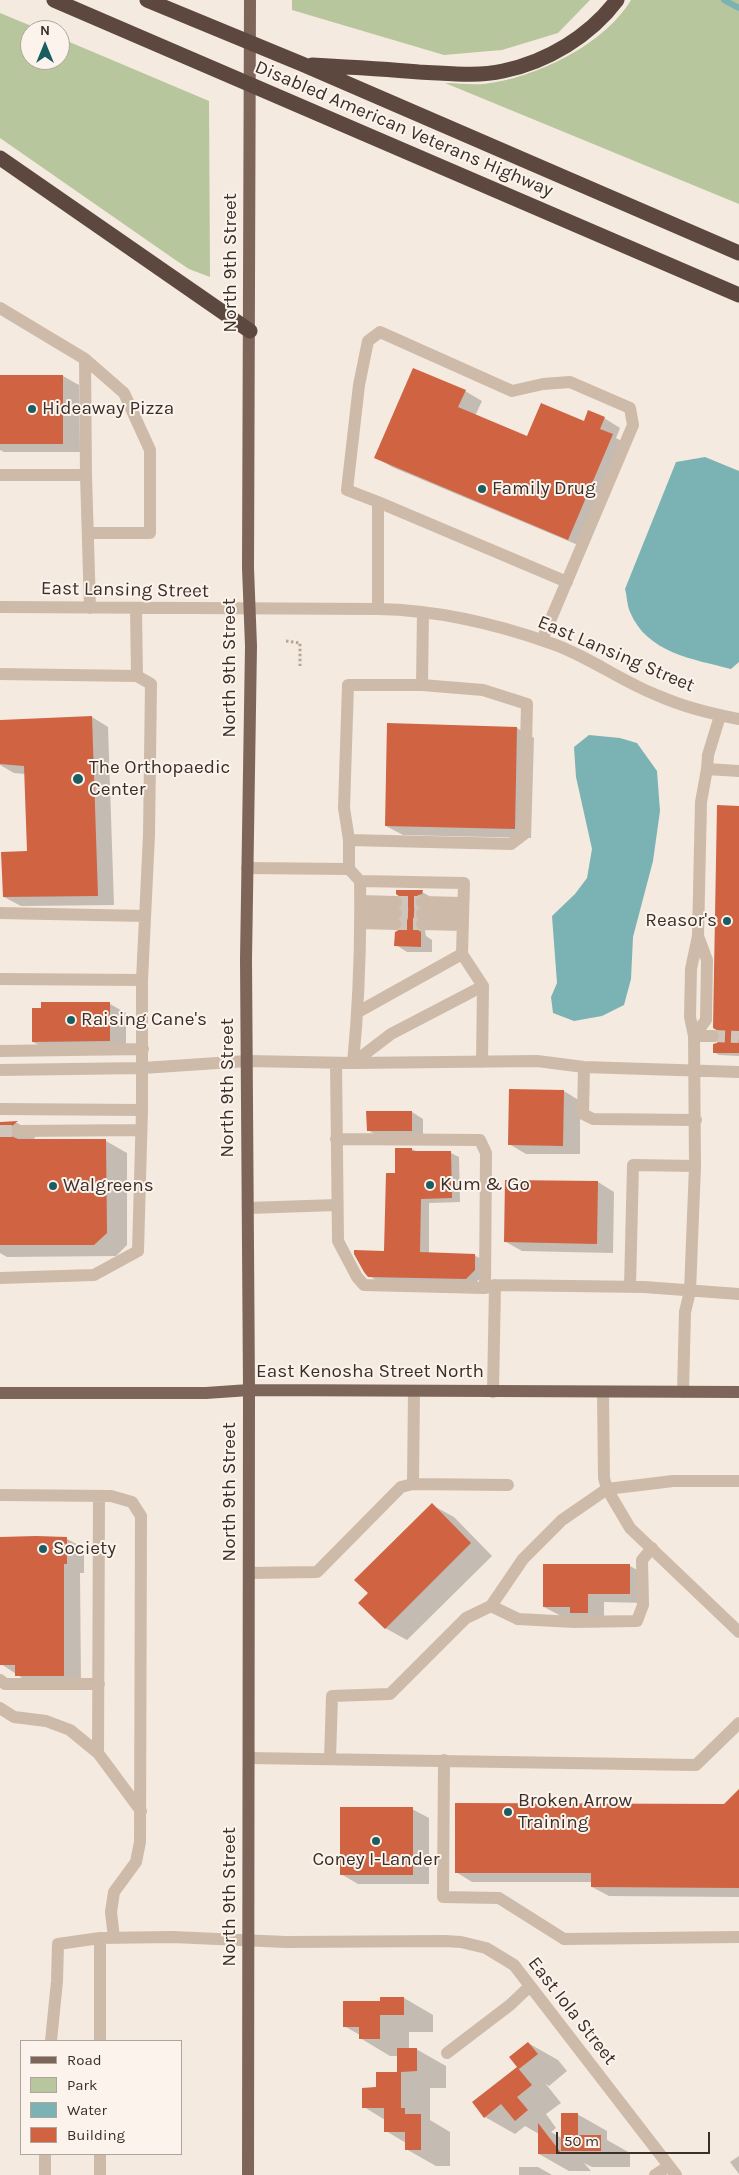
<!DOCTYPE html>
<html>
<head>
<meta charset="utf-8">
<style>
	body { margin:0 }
	#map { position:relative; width:739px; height:2175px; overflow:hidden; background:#f5eadf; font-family:Karla,sans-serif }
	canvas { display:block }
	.legend { position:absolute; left:20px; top:2040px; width:162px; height:115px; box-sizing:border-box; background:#fcf4ec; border:1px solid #afa59e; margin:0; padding:6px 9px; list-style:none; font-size:15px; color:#3b2f29 }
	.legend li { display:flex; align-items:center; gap:10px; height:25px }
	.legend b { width:25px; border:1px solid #afa59e }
	.north { position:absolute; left:20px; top:20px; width:50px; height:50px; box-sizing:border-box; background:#fcf4ec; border:1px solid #afa59e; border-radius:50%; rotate:0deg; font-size:14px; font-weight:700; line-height:20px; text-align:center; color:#3b2f29 }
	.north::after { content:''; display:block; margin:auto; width:18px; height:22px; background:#1b5d61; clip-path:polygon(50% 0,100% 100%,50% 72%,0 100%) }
	.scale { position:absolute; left:556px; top:2132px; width:154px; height:22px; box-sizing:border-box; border:2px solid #3b2f29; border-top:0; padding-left:6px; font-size:15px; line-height:18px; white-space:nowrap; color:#3b2f29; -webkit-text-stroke:4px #fcf4ec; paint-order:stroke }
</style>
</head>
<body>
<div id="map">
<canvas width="739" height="2175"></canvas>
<ul class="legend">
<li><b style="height:6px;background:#7e6559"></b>Road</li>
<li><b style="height:14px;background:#b8c69d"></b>Park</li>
<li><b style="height:14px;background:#7bb3b4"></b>Water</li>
<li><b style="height:14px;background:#cf6342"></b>Building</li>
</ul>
<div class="north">N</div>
<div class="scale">50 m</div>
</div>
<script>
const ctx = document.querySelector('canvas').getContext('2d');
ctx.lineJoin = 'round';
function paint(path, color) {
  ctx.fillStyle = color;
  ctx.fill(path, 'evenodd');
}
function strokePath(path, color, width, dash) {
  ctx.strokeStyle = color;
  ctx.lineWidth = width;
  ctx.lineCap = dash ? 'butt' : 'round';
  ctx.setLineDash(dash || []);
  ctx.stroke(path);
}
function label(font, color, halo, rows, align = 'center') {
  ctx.font = font + ' Karla,sans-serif';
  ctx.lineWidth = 4;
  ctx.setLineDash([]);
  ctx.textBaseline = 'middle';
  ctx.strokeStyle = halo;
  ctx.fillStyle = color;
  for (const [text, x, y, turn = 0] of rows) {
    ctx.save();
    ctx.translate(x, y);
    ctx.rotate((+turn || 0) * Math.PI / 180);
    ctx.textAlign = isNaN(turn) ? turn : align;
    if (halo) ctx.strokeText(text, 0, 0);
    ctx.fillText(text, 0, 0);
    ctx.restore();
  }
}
const green = new Path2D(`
	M292,0H590L558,33L502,50L444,55L292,10Z
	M631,0H739V204L445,83C458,83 471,85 484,84C535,78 604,45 631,0Z
	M0,13L41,30H30V60H60V38L209,101L210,277L189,269L174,259L0,138Z`);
const water = new Path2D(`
	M705,457L739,471V662L731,669C693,659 647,653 630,612C627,605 627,596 625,589L676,462Z
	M589,735L620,738L637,743L657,771L660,811L653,861L633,937L631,979L624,1005L602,1016L574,1021L553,1013L551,997L557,983L552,916L575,894L587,878L592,849L576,777L574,747Z`);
const shadow = new Path2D(`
	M0,376H63L79,385L80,452H4L0,450Z
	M465,391L482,401L475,416L528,438L604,418L620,428L616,438L629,445L585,548L392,467L376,457Z
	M92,717L108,727L114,905L21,906L4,897L29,852L25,774L14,773L0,765V722Z
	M517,728L534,738L531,838L403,835L386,826Z
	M739,807V1056L719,1055L714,1052L722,1037Z
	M422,892L433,898L425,931L426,936L432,940V952H407L396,945L403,928L405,898Z
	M110,1004L126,1013V1050L50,1051L33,1042Z
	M564,1091L580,1101V1154H526L509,1144Z
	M368,1112H412L423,1119V1137H379L368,1130Z
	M0,1123H17L38,1134L32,1141H106L127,1153V1245L116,1256L7,1257L0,1253Z
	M396,1149H412L418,1152L451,1153L459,1157L460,1202L429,1203V1253L474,1255L483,1260V1275L475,1284L378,1281L369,1276L386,1252L396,1174Z
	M598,1182L614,1192L613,1253L522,1251L506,1242Z
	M432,1505L454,1517L492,1556L407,1640L385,1628Z
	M0,1539H67L84,1548V1573H80L81,1685H33L1,1664Z
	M630,1566L646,1575V1603L604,1602V1621L561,1616L544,1607Z
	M739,1790V1897L609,1896L592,1887V1882H472L456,1872L724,1805Z
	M412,1809L429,1818V1884H358L341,1874Z
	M404,1998L433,2015V2032H409V2049H416L446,2066V2088H430V2120L450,2132V2166H436L406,2149V2143L386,2131L385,2120L364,2107L377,2089L398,2073V2056H390L360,2038V2035L344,2026L381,2003Z
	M528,2043L558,2060L567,2071L549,2086L545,2083L561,2103L546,2114L556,2128L551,2132L563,2139L577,2114L607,2131V2140L630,2153V2167H592L584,2163L591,2171H569L539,2154V2134L525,2126L515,2134L485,2117L474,2103L518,2067Z
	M739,2156V2174L730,2162Z
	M519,2167H538L552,2175H519Z`);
const stream = new Path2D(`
	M724,0L739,8`);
const building = new Path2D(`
	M413,368L466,390L458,407L527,436L541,403L584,421L588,410L605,417L600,429L613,434L568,540L374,458Z
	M0,375H63V444H0Z
	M92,716L98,896L3,897L1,852L27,851L24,766L0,764V720Z
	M387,723L517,727L515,829L385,826Z
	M717,805L739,806V1053H713V1044L717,1043L721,1036L720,1032L713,1028Z
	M396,890H423L422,894L418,895L414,901L417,908L414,914L416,919L414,924L415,928L421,932V947L394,946L395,932L402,928L401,919L404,914L402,908L403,899L396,894Z
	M41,1002H110V1041L32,1042V1008H41Z
	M509,1089L564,1090L563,1146L508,1145Z
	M366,1111H412V1131H367Z
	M18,1121L11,1127L10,1131L11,1136L18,1139H106L107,1233L94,1245H0V1122Z
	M395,1148H412V1151H451L452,1198L421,1199L420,1252L475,1254V1270L466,1279L368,1277L364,1272L354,1254V1250L384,1251L386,1173H395Z
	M505,1180L598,1181L597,1244L504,1242Z
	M432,1503L471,1543L385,1629L358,1603L368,1593L354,1580Z
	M36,1536L67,1537V1564H64V1676H15V1665H0V1537Z
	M543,1564H630V1594H588V1613H570V1607H543Z
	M739,1789V1888L591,1887V1873H455V1803L724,1804Z
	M340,1807H413V1875H340Z
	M380,1997H404V2015H380V2039H359V2027H343V2001H380Z
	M528,2042L538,2054L519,2069L517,2067L532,2085L517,2097L528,2110L515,2121L501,2104L484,2118L472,2102L517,2067L509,2057Z
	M397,2048H417V2071L401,2072V2108H405V2114H421V2150H405V2132H384V2108H362V2088L376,2087V2072H397Z
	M561,2113H578V2135H601V2151H561Z
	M538,2123L562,2154H538Z`);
const minorTunnel = new Path2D(`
	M396,902H422
	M396,913L422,914
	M395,924H422
	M713,1036L739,1037
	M0,1131H18`);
const path = new Path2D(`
	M286,641L300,643V666`);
const minor = new Path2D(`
	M0,308L85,359L124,393L150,450V533H88
	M85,359L86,475
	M0,475H86L90,608
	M378,502L567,582
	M0,607L378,609C437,610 497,624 553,644C590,657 622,682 659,696C684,707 712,714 739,719
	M136,609L137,676
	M378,609V502L347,490L359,385L368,341L380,332L512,391L543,384L570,382L630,408L633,425L542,640
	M0,674L137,676L151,684L149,835L142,980V1110
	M422,685H348L344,808L349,840L511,844L524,834L527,704L483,690L422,685L423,612
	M720,716L708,755L707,769L739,771
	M247,868L349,869V840
	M349,869L360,881C361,942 359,1002 353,1063
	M360,881L464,883L462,954L483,986L482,1062
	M360,901L396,902
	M422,902L463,903
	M360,912L396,913
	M0,913L145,916
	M422,914H463
	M360,923L395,924
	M422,924L463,925
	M0,979L142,980
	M358,1012L462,954
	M694,1036L706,1020L707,960L698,936
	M694,1036H713
	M0,1051L143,1049
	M336,1063L338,1241L357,1277L364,1285L485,1288L495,1285L644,1287L739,1294
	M353,1063L391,1034L483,986
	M584,1067L583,1114L593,1119L696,1120
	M0,1070L143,1068L247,1061L353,1063L537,1061L584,1067L739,1072
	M0,1109L142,1110L138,1251L94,1275L0,1278
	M18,1131L141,1130
	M336,1139L480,1140L486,1153L485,1288
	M695,1166L694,1036L690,1017L691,969L698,936L701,802L707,769
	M248,1208L337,1205
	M630,1287L633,1165L695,1166L690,1291L685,1312L683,1392
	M493,1392L495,1285
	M603,1392L604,1478L607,1489L630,1528L739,1632
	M413,1484L414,1391
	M0,1495L111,1496L132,1502L141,1516L140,1842L136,1862L114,1892L111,1912L114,1938
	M249,1573L317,1572L401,1487L413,1484L508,1485
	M491,1606L518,1619L574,1622L637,1621L643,1605L642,1560L652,1548
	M0,1680L5,1684H99
	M0,1708L14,1717L46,1721L70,1730L98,1753L141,1811
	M98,1753L99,1496
	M249,1758L696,1765L739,1723
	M330,1759L332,1696L390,1694L466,1618L491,1606L523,1559L562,1520L607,1489L673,1481H739
	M444,1760L443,1897L499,1898L564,1939L739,1937
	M51,2041L57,1981L58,1944L100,1938L172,1937L286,1942L445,1941L461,1942L486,1948L514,1965L676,2175
	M100,2041V1938
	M447,2053L510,2005L530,1986
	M45,2175V2154
	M100,2175V2154
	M655,2175L669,2166`);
const major = new Path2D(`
	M0,1393H206L249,1390L739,1392
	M248,2175L249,1390L246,959L251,646L248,568L250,0`);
const highway = new Path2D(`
	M54,0L739,295
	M147,0L302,64L739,253
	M312,65C348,67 384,69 419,72C447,73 476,77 503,71C547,62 590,36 617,0
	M0,158L250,331`);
const markers = [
	[32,409,5,"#1b5d61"],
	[482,489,5,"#1b5d61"],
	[78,779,6,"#1b5d61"],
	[727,921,5,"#1b5d61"],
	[71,1020,5,"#1b5d61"],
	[430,1185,5,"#1b5d61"],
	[53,1186,5,"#1b5d61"],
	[43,1549,5,"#1b5d61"],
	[508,1812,5,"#1b5d61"],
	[376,1841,5,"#1b5d61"]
];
const streetNames = [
	["Disabled American Veterans Highway",404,129,23],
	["North 9th Street",231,263,-90],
	["East Lansing Street",125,590,1],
	["East Lansing Street",616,654,23],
	["North 9th Street",230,668,-90],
	["North 9th Street",228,1088,-90],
	["East Kenosha Street North",370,1372],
	["North 9th Street",230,1492,-90],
	["North 9th Street",230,1897,-90],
	["East Iola Street",572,2011,52]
];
const poiNames = [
	["Hideaway Pizza",42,409],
	["Family Drug",492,489],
	["The Orthopaedic",89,768],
	["Center",89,790],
	["Reasor's",717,921,"right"],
	["Raising Cane's",81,1020],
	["Kum & Go",440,1185],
	["Walgreens",63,1186],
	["Society",53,1549],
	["Broken Arrow",518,1801],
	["Training",518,1823],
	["Coney I-Lander",376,1860,"center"]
];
paint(green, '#b8c69d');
paint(water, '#7bb3b4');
paint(shadow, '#0003');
strokePath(stream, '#7bb3b4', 6);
paint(building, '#cf6342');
strokePath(minorTunnel, '#d0c5bb', 12, [12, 6]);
strokePath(path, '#baa493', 3, [2.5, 2.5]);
strokePath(minor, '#cebaa9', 12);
strokePath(major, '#7e6559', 12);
strokePath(highway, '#5d4840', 15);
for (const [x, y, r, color] of markers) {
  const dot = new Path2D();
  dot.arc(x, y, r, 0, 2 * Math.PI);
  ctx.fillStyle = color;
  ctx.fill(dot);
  strokePath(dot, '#fcf4ec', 2);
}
label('19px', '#3b2f29', '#fcf4ec', streetNames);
label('19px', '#3b2f29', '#fcf4ec', poiNames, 'left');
</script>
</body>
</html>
